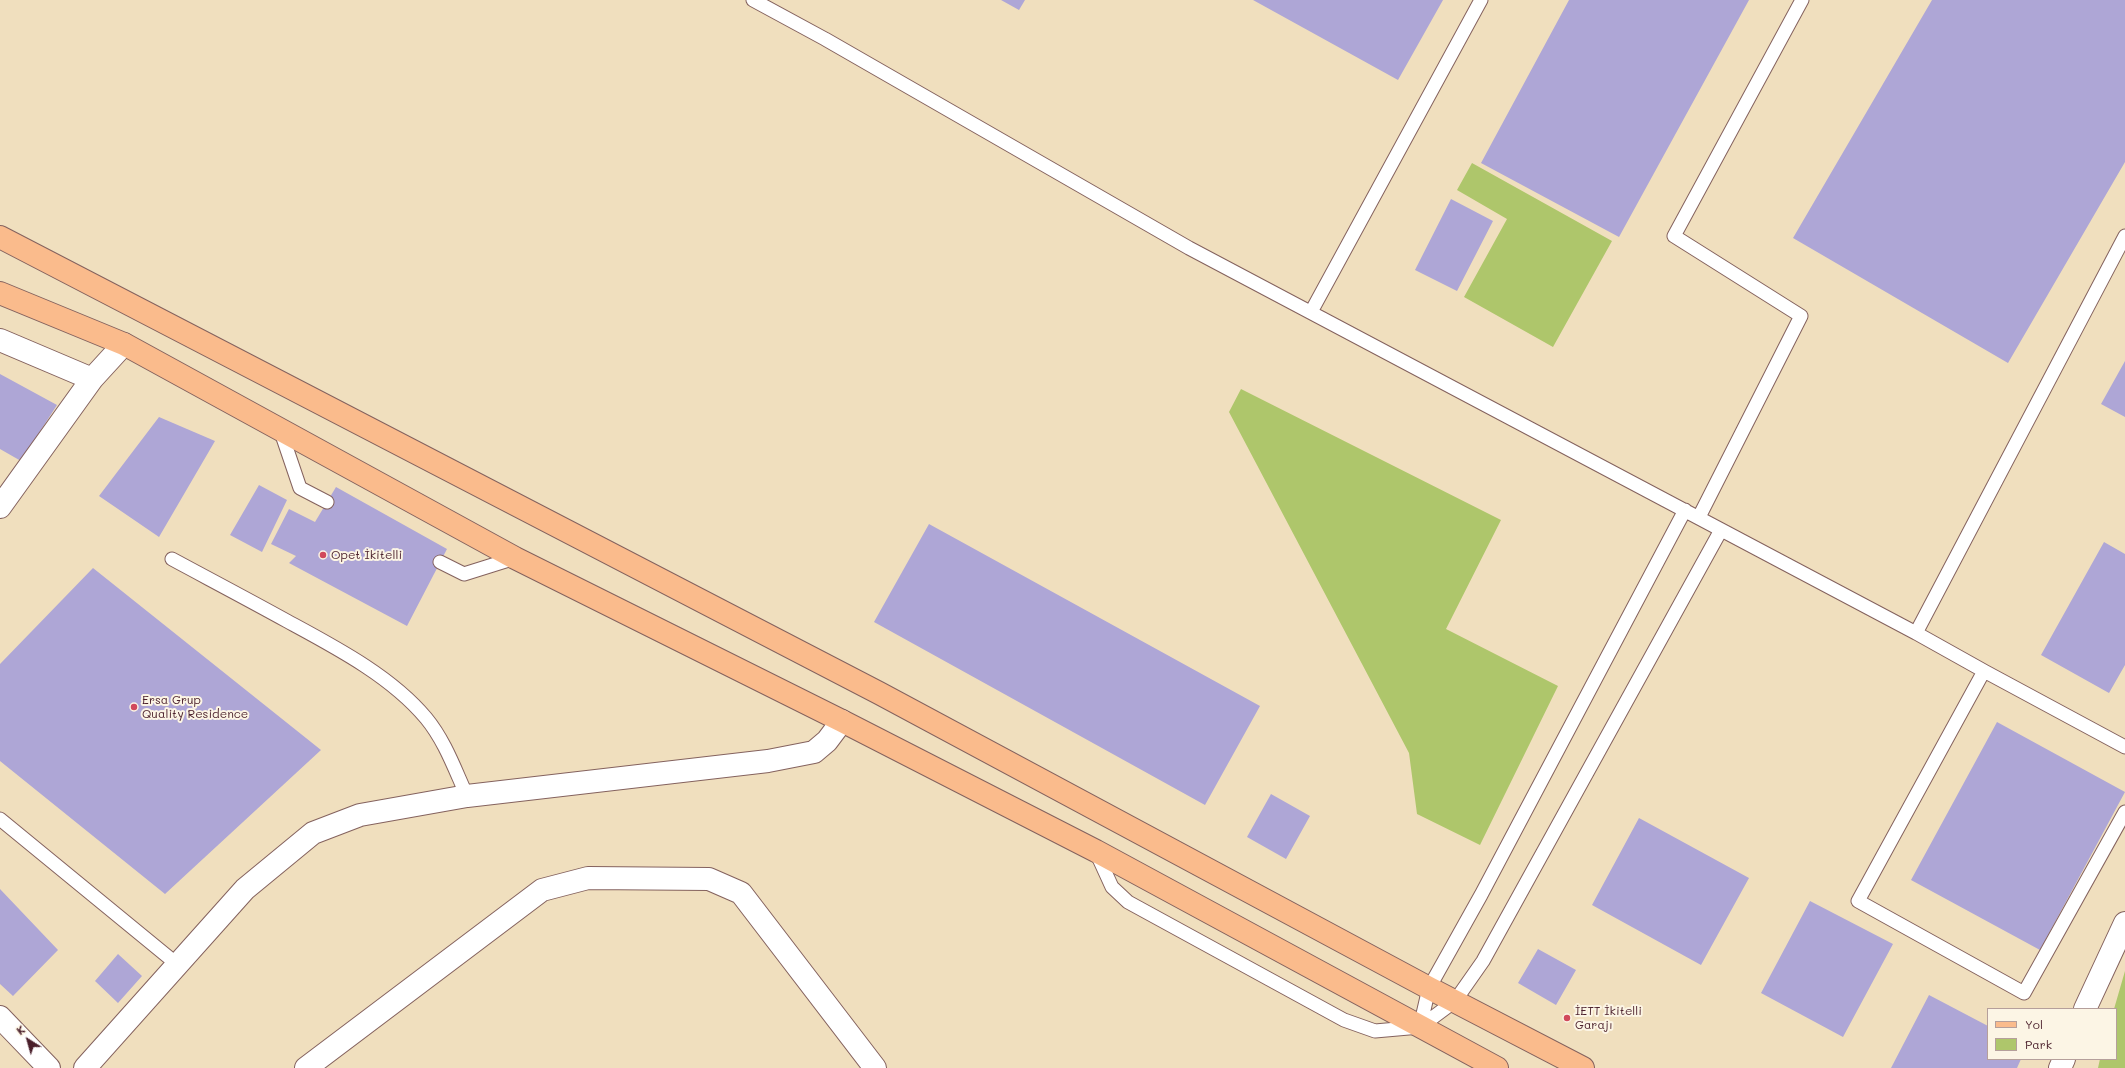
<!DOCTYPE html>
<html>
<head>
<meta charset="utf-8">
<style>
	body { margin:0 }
	#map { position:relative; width:2125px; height:1068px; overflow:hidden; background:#f0dfbe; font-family:Mali,sans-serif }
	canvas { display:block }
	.legend { position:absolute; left:1987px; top:1008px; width:130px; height:52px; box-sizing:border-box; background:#fcf5e5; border:1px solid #b59f9b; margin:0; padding:5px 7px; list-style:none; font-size:12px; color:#4a1f2b }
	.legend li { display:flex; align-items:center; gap:8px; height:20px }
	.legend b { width:20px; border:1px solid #b59f9b }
	.north { position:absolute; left:8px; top:1020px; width:40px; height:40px; -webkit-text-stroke:3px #fcf5e5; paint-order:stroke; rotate:323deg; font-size:11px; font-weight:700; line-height:16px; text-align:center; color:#4a1f2b }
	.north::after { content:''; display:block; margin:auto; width:14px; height:18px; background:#4a1f2b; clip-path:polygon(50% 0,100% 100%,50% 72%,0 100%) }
</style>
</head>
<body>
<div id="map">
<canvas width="2125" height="1068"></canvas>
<ul class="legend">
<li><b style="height:5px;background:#fabb8c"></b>Yol</li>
<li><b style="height:11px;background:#aec66b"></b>Park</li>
</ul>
<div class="north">K</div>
</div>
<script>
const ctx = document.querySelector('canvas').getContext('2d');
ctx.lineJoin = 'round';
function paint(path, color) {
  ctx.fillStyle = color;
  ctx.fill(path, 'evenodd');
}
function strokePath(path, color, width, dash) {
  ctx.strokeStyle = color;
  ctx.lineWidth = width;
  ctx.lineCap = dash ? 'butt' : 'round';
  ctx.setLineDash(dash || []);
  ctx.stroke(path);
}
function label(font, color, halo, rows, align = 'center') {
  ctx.font = font + ' Mali,sans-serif';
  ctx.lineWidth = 4;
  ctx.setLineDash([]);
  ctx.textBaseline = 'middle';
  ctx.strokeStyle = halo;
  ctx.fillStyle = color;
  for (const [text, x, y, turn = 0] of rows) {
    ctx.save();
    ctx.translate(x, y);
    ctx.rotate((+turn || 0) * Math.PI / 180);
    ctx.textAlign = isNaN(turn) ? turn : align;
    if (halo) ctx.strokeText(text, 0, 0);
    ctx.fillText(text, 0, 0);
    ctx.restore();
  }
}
const green = new Path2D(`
	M1472,163L1612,241L1553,347L1464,297L1507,219L1457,190Z
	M1241,389L1501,520L1446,629L1558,686L1480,845L1417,814L1409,753L1229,412Z
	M2125,971V1068H2098L2100,1059H2116V1009H2114Z`);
const building = new Path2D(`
	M1001,0H1025L1019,10Z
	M1253,0H1443L1398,80Z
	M1569,0H1749L1619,237L1481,163Z
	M1932,0H2125V162L2008,363L1793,238Z
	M1451,199L1493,221L1457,291L1415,270Z
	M2125,361V417L2101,404Z
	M0,374L57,405L21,461L0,449Z
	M159,417L215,441L159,537L99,496Z
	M259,485L287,500L262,552L230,535Z
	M336,487L447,549L407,626L289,563L296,556L271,544L289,509L315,522Z
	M929,524L1260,706L1205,805L874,622Z
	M2104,542L2125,554V665L2109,693L2041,655Z
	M93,568L321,750L165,894L0,761V664Z
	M1997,722L2125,792L2040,950L1911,880Z
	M1271,794L1310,816L1286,859L1247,837Z
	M1639,818L1749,878L1701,965L1592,905Z
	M0,889L58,950L13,996L0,984Z
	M1810,901L1893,944L1843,1037L1761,993Z
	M1538,949L1576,970L1556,1005L1518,983Z
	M118,954L142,976L118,1003L95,981Z
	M1929,995L1988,1026V1059H2021L2017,1068H1891Z`);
const lane = new Path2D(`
	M753,0L825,39L1189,248L1916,633L1984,671
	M1311,312L1481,0
	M280,429L300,488L327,502
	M1699,517L1801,316L1674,236L1802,0
	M172,559C211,580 249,600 287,621C335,647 391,676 426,718C445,741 455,770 467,796
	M440,562L464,574L515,558
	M1916,633L2125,236
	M2125,747L1984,671L1858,901L2024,993L2125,812
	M0,819L178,965
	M1096,852L1112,887L1128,902L1344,1020L1375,1031L1420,1027L1455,1001L1483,961L1721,530
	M1420,1027L1429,988L1481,895L1685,510`);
const street = new Path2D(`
	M0,340L92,379
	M0,507L92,379L124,344
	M2085,1009L2125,923
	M0,1017L49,1068
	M85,1068L245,889L313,833L360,815L467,796L768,761L814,752L827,741L842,721
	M306,1068L542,890L588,878L709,879L741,893L875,1068
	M2060,1068L2064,1059`);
const primary = new Path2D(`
	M0,237L879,693L1429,988L1583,1068
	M0,293L124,344L515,558L842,721L1096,851L1497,1068`);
const markers = [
	[323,555,4,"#d1495b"],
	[134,707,4,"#d1495b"],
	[1567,1018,4,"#d1495b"]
];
const poiNames = [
	["Opet İkitelli",331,555],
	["Ersa Grup",142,700],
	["Quality Residence",142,714],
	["İETT İkitelli",1575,1011],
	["Garajı",1575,1025]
];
paint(green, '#aec66b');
paint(building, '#aea6d6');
strokePath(lane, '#84625e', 15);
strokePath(street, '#84625e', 24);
strokePath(primary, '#84625e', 24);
strokePath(lane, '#fff', 13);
strokePath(street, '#fff', 22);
strokePath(primary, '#fabb8c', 22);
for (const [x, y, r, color] of markers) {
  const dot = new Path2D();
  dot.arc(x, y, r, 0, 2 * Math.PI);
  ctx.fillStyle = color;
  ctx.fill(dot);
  strokePath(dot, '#fcf5e5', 1.5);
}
label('12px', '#4a1f2b', '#fcf5e5', poiNames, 'left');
</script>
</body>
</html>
